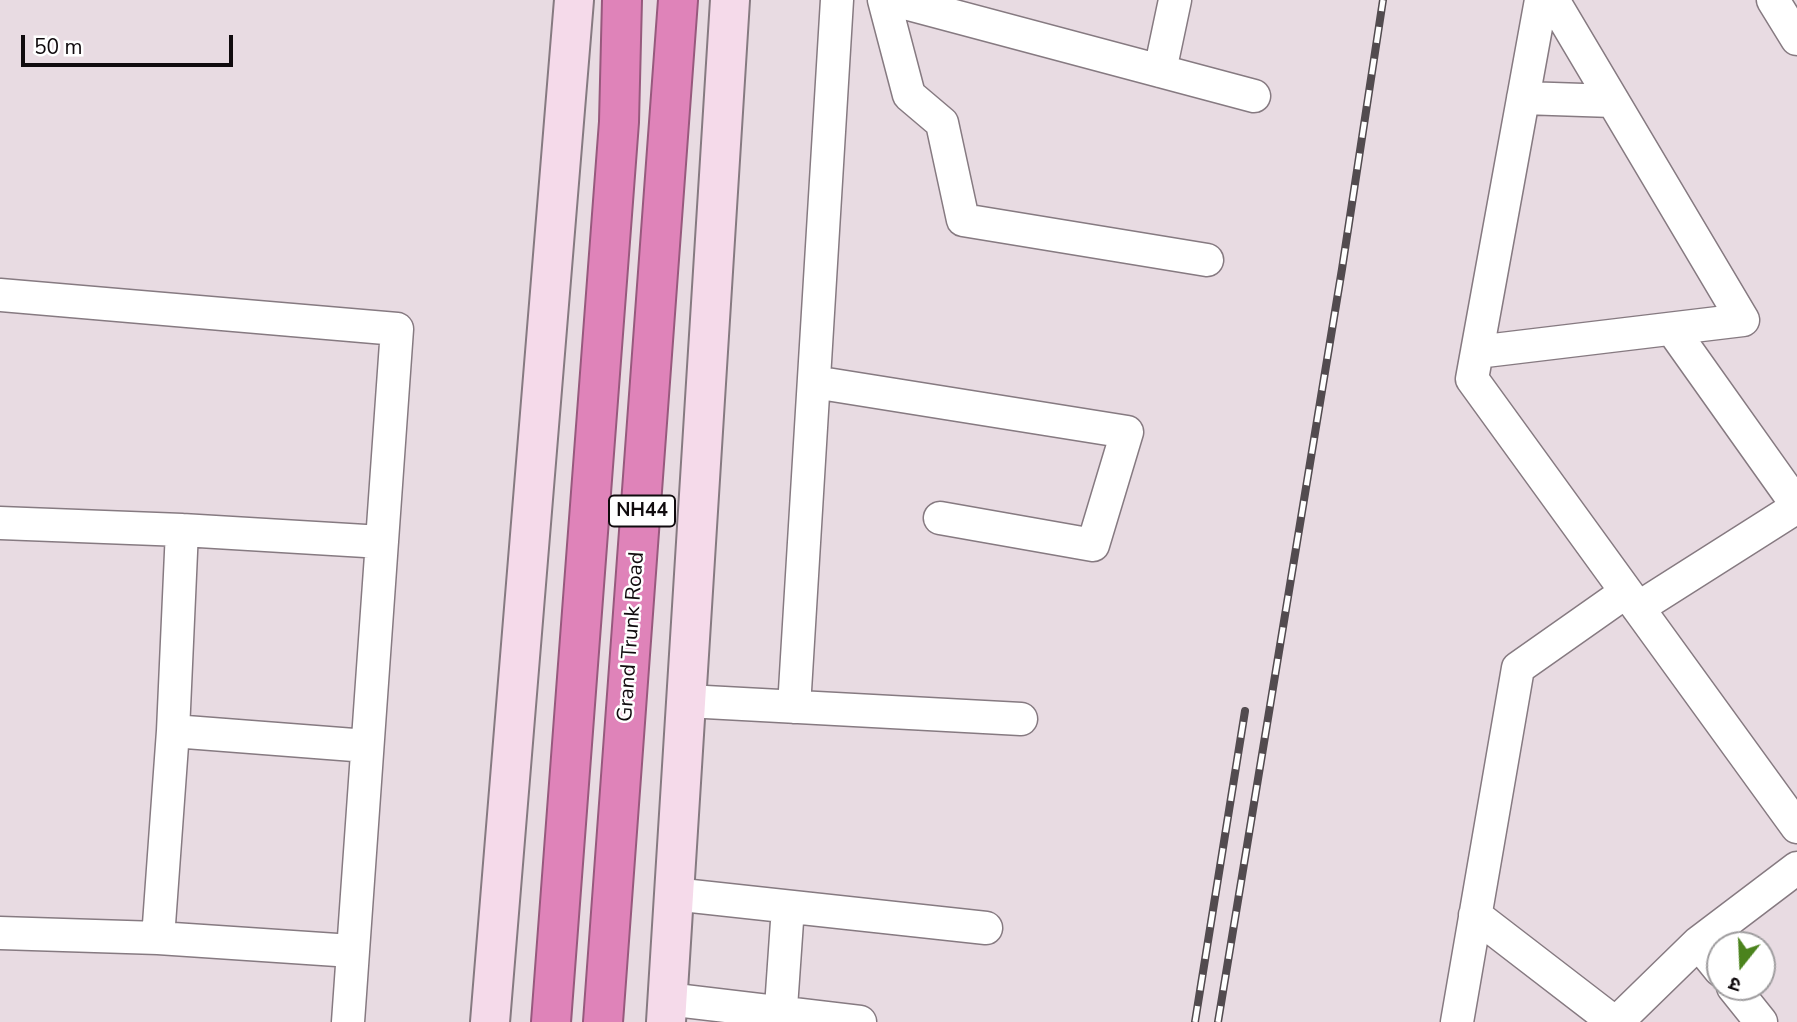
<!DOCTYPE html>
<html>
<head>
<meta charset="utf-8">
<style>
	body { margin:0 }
	#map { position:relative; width:1797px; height:1022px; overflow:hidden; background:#e8dbe2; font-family:"Nunito Sans","Noto Sans Devanagari",sans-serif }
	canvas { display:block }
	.north { position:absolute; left:1706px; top:931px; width:70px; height:70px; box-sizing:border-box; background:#fff; border:2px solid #9f9d9f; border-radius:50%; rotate:198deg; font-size:19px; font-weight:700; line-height:28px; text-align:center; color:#100b0e }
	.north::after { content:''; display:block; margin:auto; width:24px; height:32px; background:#4b831d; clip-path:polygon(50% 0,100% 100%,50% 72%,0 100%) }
	.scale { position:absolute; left:21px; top:35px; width:212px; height:32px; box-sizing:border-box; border:4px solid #100b0e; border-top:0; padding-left:9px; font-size:21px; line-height:24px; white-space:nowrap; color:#100b0e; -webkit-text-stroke:5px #fff; paint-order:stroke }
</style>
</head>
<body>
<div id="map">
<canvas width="1797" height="1022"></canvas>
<div class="north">उ</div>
<div class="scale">50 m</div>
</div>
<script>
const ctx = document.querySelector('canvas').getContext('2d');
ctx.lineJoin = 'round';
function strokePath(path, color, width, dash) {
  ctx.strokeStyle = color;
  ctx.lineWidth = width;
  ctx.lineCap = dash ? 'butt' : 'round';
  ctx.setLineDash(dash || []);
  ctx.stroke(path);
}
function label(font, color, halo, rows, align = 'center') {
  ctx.font = font + ' "Nunito Sans",sans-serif';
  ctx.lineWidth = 5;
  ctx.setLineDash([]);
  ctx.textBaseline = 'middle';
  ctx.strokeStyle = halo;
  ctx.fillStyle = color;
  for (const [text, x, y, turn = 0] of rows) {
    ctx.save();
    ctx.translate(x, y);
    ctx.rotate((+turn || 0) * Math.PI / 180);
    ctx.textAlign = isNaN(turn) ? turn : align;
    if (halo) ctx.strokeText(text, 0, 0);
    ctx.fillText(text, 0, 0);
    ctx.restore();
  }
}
const street = new Path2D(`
	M884,0L909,95L942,123L963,220L1207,260
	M894,0L1254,96
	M1541,0L1472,379L1797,827
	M1773,0L1797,39
	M1160,71L1175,0
	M1523,98L1613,101
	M0,295L397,329L348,1022
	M1672,329L1797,505
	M1477,352L1743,320L1553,0
	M814,382L1127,432L1093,545L940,518
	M0,523L182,530L382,542
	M1638,608L1797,507
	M687,701L1021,719
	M794,707L837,0
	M173,731L367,746
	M673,894L986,928
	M1475,915L1614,1022
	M0,933L158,938L352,951
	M158,938L173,731L182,530
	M1698,943L1720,970
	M1733,987L1761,1022
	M667,999L860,1022
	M780,1022L788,907
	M1457,1022L1518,668L1626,592
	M1617,1022L1698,943L1797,868`);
const secondary = new Path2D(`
	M490,1022L574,0
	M666,1022L730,0`);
const highway = new Path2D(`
	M551,1022L619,122L622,0
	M603,1022L678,0`);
const rail = new Path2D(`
	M1195,1022L1245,711
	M1218,1022L1342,269L1383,0`);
const shields = [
	[642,511,66]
];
const shieldNames = [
	["NH44",642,511]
];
const streetNames = [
	["Grand Trunk Road",632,637,-86]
];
strokePath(street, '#867a81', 35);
strokePath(secondary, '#867a81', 42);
strokePath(highway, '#97597d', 42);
strokePath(street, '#fff', 32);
strokePath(secondary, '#f5daea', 38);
strokePath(highway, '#df83b9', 38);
strokePath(rail, '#524b4f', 8);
strokePath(rail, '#fff', 5, [16]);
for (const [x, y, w] of shields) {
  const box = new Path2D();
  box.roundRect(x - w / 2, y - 15.5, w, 31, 5);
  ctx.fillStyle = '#fff';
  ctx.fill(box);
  strokePath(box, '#100b0e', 2);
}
label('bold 19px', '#100b0e', null, shieldNames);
label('21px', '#100b0e', '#fff', streetNames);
</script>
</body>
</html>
